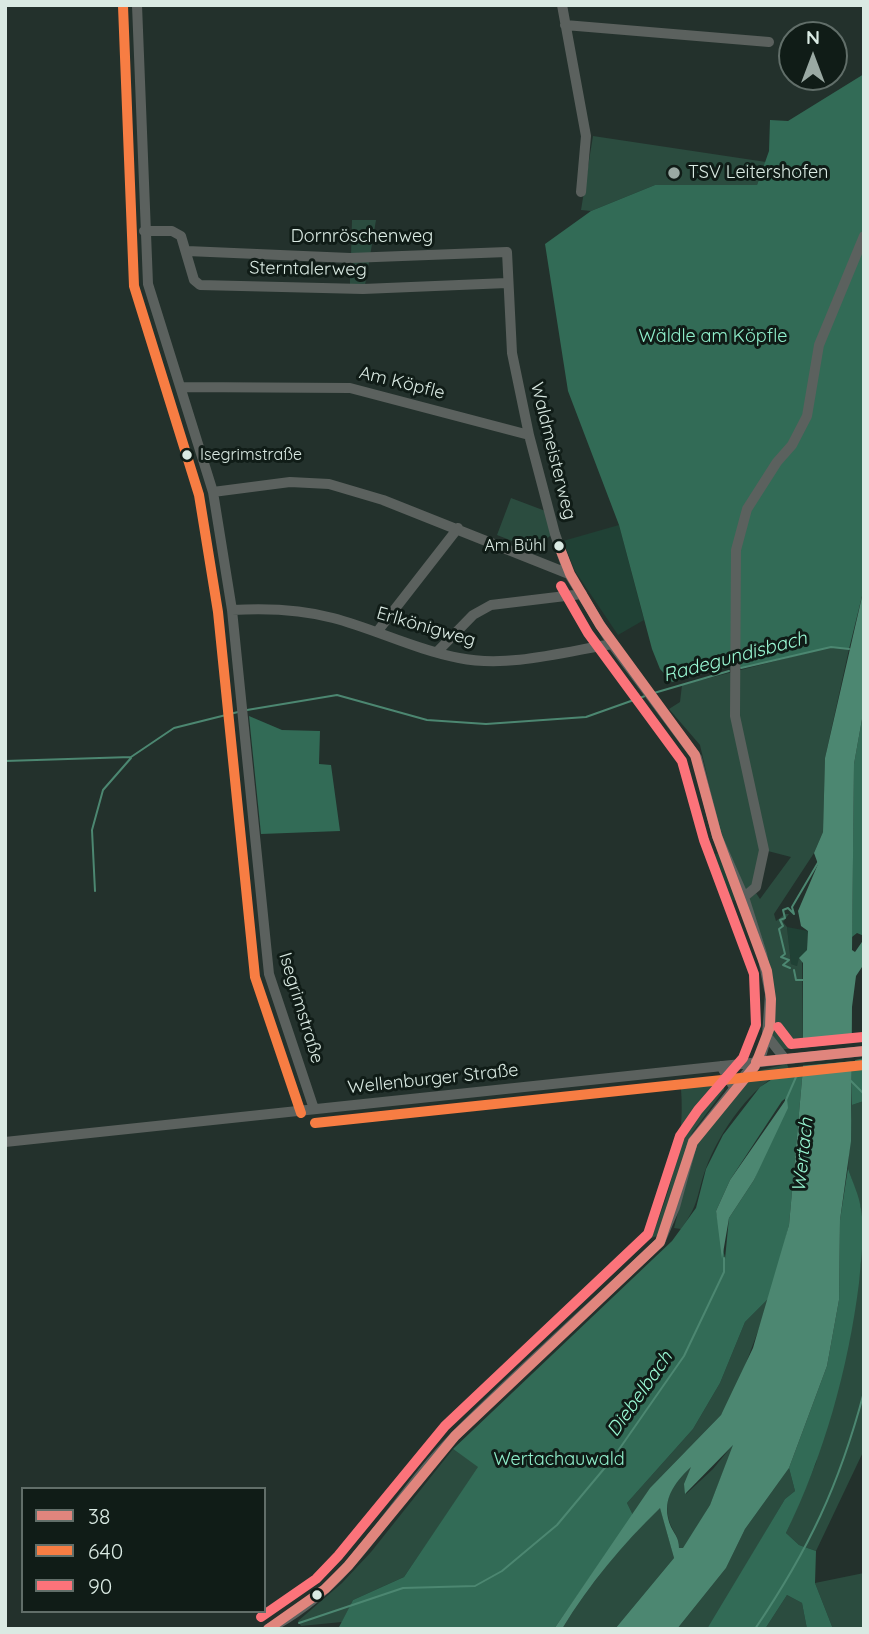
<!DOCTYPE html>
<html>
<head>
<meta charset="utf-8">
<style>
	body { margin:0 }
	#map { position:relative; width:869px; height:1634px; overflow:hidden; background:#23312c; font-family:Quicksand,sans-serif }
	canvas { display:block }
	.frame { position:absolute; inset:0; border:7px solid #daeae3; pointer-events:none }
	.legend { position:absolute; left:21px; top:1487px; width:245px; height:126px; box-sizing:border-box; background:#101c17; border:2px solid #616e69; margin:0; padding:9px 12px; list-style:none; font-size:21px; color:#daeae3 }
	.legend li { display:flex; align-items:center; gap:14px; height:35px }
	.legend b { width:35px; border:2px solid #616e69 }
	.north { position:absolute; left:778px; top:21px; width:70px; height:70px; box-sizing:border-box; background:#101c17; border:2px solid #616e69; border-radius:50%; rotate:0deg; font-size:19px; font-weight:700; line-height:28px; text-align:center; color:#daeae3 }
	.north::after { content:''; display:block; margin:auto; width:24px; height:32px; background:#9aa9a3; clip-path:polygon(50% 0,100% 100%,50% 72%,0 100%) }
</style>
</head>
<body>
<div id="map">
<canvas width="869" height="1634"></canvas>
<div class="frame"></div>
<ul class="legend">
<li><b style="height:9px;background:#e0857d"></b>38</li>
<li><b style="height:9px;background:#f77d43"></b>640</li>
<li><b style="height:9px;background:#fc737a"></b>90</li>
</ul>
<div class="north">N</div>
</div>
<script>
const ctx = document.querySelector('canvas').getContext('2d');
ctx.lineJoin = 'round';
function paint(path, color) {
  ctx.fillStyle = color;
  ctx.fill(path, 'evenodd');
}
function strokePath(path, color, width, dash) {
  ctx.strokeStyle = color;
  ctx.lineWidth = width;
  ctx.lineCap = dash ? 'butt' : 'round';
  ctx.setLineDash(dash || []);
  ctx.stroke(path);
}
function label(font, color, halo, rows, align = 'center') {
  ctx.font = font + ' Quicksand,sans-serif';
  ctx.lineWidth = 6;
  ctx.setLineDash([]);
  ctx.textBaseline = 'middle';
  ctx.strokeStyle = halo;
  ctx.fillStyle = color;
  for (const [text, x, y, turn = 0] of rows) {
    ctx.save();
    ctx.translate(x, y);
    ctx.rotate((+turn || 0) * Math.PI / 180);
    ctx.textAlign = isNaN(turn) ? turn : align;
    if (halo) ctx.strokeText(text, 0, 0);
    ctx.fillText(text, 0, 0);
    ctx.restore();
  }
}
const built = new Path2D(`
	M619,525L644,620L618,635L575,571L563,541Z
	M718,853L729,876L736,900L722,902L714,855Z
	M787,927L808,931L807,950L797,966L791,964Z`);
const green = new Path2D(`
	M593,136L766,162L757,185H655L591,211L581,210Z
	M352,220H376L370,256H351Z
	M350,262H369L365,285H350Z
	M511,498L548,512L553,533L535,550L497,535Z
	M834,646L849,649L825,758L823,832L814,853L774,914L776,921L785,914H789L783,922L787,927L791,964L797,966L799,958L802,959L803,1047L779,1050L771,1037L773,1020L749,899L756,893L760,899L791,857L764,850L757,881L744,891L721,836L700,745L669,709L680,702L682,685Z
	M787,1064L789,1069C752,1083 719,1133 706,1168C696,1196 700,1203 681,1229L674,1228L694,1151L703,1133L757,1071Z
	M721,1076L725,1081L724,1090L692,1133L663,1225L657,1236L651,1238C672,1188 687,1134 680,1080Z
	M864,1101V1450L816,1551L799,1545L786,1533L816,1463L861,1262V1208L848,1168L852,1105Z
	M771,1296L739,1382L721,1415L650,1488L633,1515L627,1503L693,1429L720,1383L745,1322Z
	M735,1442L710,1505L684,1548H679C679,1538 676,1536 672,1528C660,1502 673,1480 692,1465L686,1494L713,1469Z
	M453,1449L479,1467L404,1577L353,1600L342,1622L301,1626L298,1621L342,1583L371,1552Z
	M789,1468L795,1491L785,1499L713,1621L707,1629H677L726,1568L745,1529Z
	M660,1507L674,1558L615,1629H562C590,1583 622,1545 660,1507Z
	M864,1573V1629H833L815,1583Z
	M787,1595L802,1603L807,1629H765Z`);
const forest = new Path2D(`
	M864,74V588L849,649L831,647L740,668L732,666L672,682L660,669L652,649L619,525L568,391L545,244L591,211L655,185H757L769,151L770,120L788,121Z
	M864,708V936L857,933L852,937L854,764Z
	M249,716L282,730L320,731L319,764L331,765L340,831L261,834Z
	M864,1058V1101L852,1105L851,1061Z
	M803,1068L789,1225L771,1296L745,1322L720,1383L693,1429L627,1503L633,1515L554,1629H338L353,1600L404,1577L478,1467L453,1449L672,1241L696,1208L706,1169L723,1135L760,1087L783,1072ZM786,1098L754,1180L729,1218L725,1259L716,1211L730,1180L782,1101Z
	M848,1168C852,1181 859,1195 861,1209C865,1232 861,1260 859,1283C848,1370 824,1455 786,1533L799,1545L816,1551L815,1583L833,1629H807L802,1603L787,1595L765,1629H707L785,1499L795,1491L789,1468L827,1366L839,1300L840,1220Z`);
const water = new Path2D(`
	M864,588V708L854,764L852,950L855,952L864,939V964L856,976L852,1007L851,1141L840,1220L839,1300L827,1366L789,1468L745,1529L726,1568L677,1629H615L674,1558L660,1508C622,1545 590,1583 562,1629H554L650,1488L721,1415L753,1348L789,1225L803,1068V963L799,958L807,950L808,931L801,926L798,911L818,864L814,853L823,832L825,758ZM733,1445L710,1505L683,1548H679C679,1538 675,1535 671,1527C660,1501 674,1483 691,1467L684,1484L685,1494Z
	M787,1098L788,1108L754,1180L729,1218L722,1259L716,1211L730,1180Z`);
const pier = new Path2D(`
	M855,1042V1061L800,1066V1048Z`);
const stream = new Path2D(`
	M741,668L831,647L849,649
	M654,693L729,671
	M247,710L337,695L427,720L486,724L586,717L645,696
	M5,761L131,757L174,728L238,712
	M95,891L92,830L103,790L131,758
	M790,968L783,965L789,960L781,957L785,954L779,929L783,926L780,920L785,918L783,910L788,908L794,914L792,907L819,861
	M794,970L796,980H803
	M850,1080L864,1094
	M786,1100L796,1077L803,1073
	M299,1623L403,1588L475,1586L502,1571L557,1525L613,1458L684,1356L724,1272V1258
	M288,1629L289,1628
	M755,1629C809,1549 839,1486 864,1392`);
const minor = new Path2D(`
	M137,5L148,284L213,492L232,610L269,974L314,1109
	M562,5L586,136L581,192
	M565,25L769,42
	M144,231H172L181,236L194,280L200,285L363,289L507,283
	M187,251L350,258L507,252L512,353L529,435L555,534L569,574L612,644L697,758L717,836L744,897L762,954L770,994L767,1036L762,1053L693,1141L675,1207L660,1242C592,1307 521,1369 455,1436C389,1502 356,1584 268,1629
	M181,387L350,388L529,435
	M213,492L290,482L329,484L383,500L569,574
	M232,610C266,608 300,609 333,618C375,629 416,650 459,658C508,668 564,652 612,644
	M377,632L458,528
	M437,652L473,615L491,605L582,594
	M744,897L756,887L764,850L735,716L736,550L747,509L777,462L792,445L807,416L819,345L864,236
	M767,1036L785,1059
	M721,1066L735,1089
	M5,1142L864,1051`);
const bus1 = new Path2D(`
	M756,1062L864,1051
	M268,1629L325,1589L348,1566L455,1436L660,1242L693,1142L755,1066L770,1027L771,999L767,971L717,836L695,755L600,625L570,574L559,546`);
const bus2 = new Path2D(`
	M123,6L134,286L199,495L218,612L255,977L301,1113
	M315,1123L864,1065`);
const bus3 = new Path2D(`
	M778,1027L791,1044L863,1037
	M261,1617L316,1579L338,1556L445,1426L648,1234L680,1136L698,1110L743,1058L756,1025L754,974L704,840L682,761L588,633L561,586`);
const markers = [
	[674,173,7,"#9aa9a3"],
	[187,455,6,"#daeae3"],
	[559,546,6,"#daeae3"],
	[317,1595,6,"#daeae3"]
];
const busNames = [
	["Isegrimstraße",200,455],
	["Am Bühl",546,546,"right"]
];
const poiNames = [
	["TSV Leitershofen",688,173]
];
const streetNames = [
	["Dornröschenweg",362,237],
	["Sterntalerweg",308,269,1],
	["Am Köpfle",402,383,14],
	["Waldmeisterweg",553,451,76],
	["Erlkönigweg",426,627,16],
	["Isegrimstraße",301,1008,73],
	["Wellenburger Straße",433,1079,-6]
];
const parkNames = [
	["Wäldle am Köpfle",713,337],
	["Wertachauwald",559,1460]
];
const waterNames = [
	["Radegundisbach",735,657,-15],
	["Wertach",803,1155,-84],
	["Diebelbach",640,1394,-55]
];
paint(built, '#204135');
paint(green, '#2b4c3f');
paint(forest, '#326b56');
paint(water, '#4c8771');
paint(pier, '#23312c');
strokePath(stream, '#4c8771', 2);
strokePath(minor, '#5b615e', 10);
strokePath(bus1, '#e0857d', 10);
strokePath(bus2, '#f77d43', 10);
strokePath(bus3, '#fc737a', 10);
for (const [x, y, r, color] of markers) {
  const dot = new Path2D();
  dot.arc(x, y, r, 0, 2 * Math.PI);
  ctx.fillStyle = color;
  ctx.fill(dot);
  strokePath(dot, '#101c17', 2.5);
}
label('16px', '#daeae3', '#101c17', busNames, 'left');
label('18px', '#daeae3', '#101c17', poiNames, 'left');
label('18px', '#daeae3', '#101c17', streetNames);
label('18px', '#90f0cc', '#101c17', parkNames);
label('italic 19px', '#9afad5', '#101c17', waterNames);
</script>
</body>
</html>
